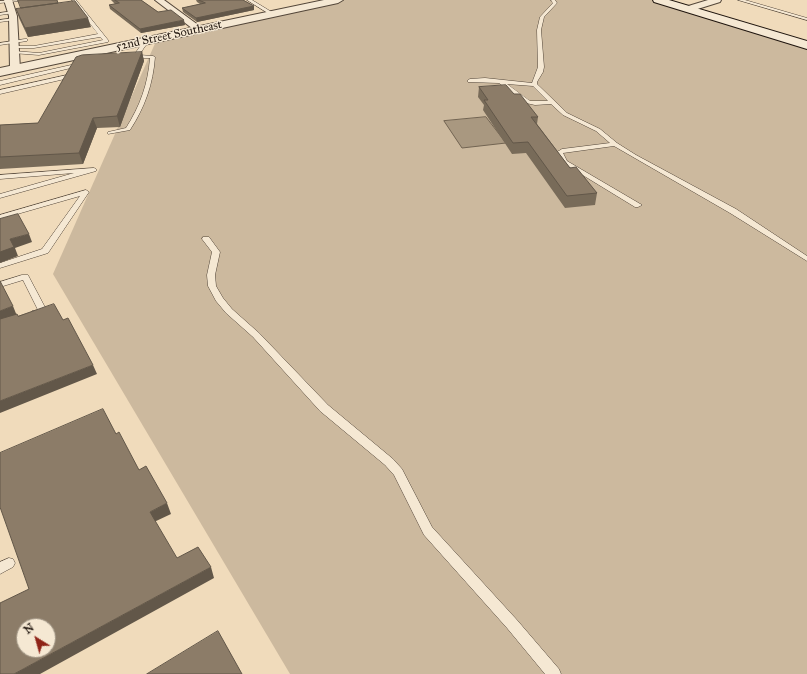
<!DOCTYPE html>
<html>
<head>
<meta charset="utf-8">
<style>
	body { margin:0 }
	#map { position:relative; width:807px; height:674px; overflow:hidden; background:#f0dbbb; font-family:"IM FELL Great Primer",serif }
	canvas { display:block }
	.north { position:absolute; left:16px; top:618px; width:40px; height:40px; box-sizing:border-box; background:#f5e8d3; border:1px solid #9f9484; border-radius:50%; rotate:323deg; font-size:11px; font-weight:700; line-height:16px; text-align:center; color:#1f150e }
	.north::after { content:''; display:block; margin:auto; width:14px; height:18px; background:#8f2418; clip-path:polygon(50% 0,100% 100%,50% 72%,0 100%) }
</style>
</head>
<body>
<div id="map">
<canvas width="807" height="674"></canvas>
<div class="north">N</div>
</div>
<script>
const ctx = document.querySelector('canvas').getContext('2d');
ctx.lineJoin = 'round';
function paint(path, color) {
  ctx.fillStyle = color;
  ctx.fill(path, 'evenodd');
}
function strokePath(path, color, width, dash) {
  ctx.strokeStyle = color;
  ctx.lineWidth = width;
  ctx.lineCap = dash ? 'butt' : 'round';
  ctx.setLineDash(dash || []);
  ctx.stroke(path);
}
function label(font, color, halo, rows, align = 'center') {
  ctx.font = font + ' "IM FELL Great Primer",serif';
  ctx.lineWidth = 3;
  ctx.setLineDash([]);
  ctx.textBaseline = 'middle';
  ctx.strokeStyle = halo;
  ctx.fillStyle = color;
  for (const [text, x, y, turn = 0] of rows) {
    ctx.save();
    ctx.translate(x, y);
    ctx.rotate((+turn || 0) * Math.PI / 180);
    ctx.textAlign = isNaN(turn) ? turn : align;
    if (halo) ctx.strokeText(text, 0, 0);
    ctx.fillText(text, 0, 0);
    ctx.restore();
  }
}
const green = new Path2D(`
	M338,0H658L807,45V674H290L53,274L157,39Z`);
const water = new Path2D(`
	M486,117L506,143L462,148L444,121Z`);
const service = new Path2D(`
	M21,0L19,1L0,3V1Z
	M72,0H76L108,40V42L39,55L12,53V52L14,51L39,53L103,40L100,37L34,48H12V46H34L98,34Z
	M247,0H252L275,14L271,15Z
	M551,0H555L557,3L544,17L541,30L544,67L543,72L537,82V84L567,113L600,129L617,143L636,155L736,209L807,256V261L730,213L614,146L563,153L567,161L642,205L638,207H635L563,163L558,157L557,152L562,149L610,143L596,131L563,115L551,104L535,105L526,103L499,83L468,82V80L470,79L485,78L532,83L538,67L537,30L540,17L553,3ZM507,84L533,86L548,101H530Z
	M738,0H745L807,18V20Z
	M14,11V13L0,15V13Z
	M15,18V20L0,22V20Z
	M25,39H27V41L0,45V43Z
	M140,41L146,45L139,55L153,56L155,57C153,84 145,107 130,130L108,134V132L126,128C140,106 148,84 150,58H130L128,57L134,55L141,45L138,42Z
	M81,60L84,62L83,63L75,67L0,85V81L71,65Z
	M67,75L69,76V78L0,94V90Z
	M94,168L96,169V171L0,198V194L74,173L0,179V175Z
	M86,190L89,192L48,253L0,268V263L42,249L80,196L0,219V215Z
	M203,237H209L220,252L215,275L216,286L223,298L232,309L259,333L328,405L393,459L402,469L432,527L517,620L559,669L561,674H545L507,628L424,535L394,475L385,465L320,411L253,337L226,313L216,301L208,286L207,275L212,252L202,239Z
	M22,275H28L29,277L47,311L46,313L35,316L32,315L31,313L32,311L38,310L23,280L0,287V282Z
	M9,558L13,559L15,563L13,567L0,574V562Z`);
const minor = new Path2D(`
	M4,0H12L17,16L20,69L15,72L10,69L9,16Z
	M155,0H164L205,30L200,33L197,32Z
	M708,0H721L720,2L688,12L684,9L685,7Z`);
const tertiary = new Path2D(`
	M324,0H343L338,3L0,76V68Z`);
const secondary = new Path2D(`
	M653,0H669L807,41V49L654,2Z`);
const wall = new Path2D(`
	M111,0H141L158,12L185,25L141,33L110,9L109,5L115,4Z
	M196,0H243L254,6V10L197,22L183,12L182,8L200,4L197,2Z
	M58,3L91,27L28,37L19,18L16,9Z
	M142,52L144,61L120,127L97,128L83,164L0,169V125L38,123Z
	M479,87L514,94L538,117L537,124L570,168L597,193L595,205L565,208L526,153L512,154L483,110L484,105L478,97Z`);
const shadedWall = new Path2D(`
	M254,6V10L197,22L196,18Z
	M88,18L91,27L28,37L25,28Z
	M184,20L185,25L141,33L140,29Z
	M142,52L144,61L120,127L117,116Z
	M93,118L97,128L83,164L79,153Z
	M29,234L32,242L15,248L18,256L0,263V252L10,239Z
	M13,306L17,316L0,322V311Z
	M93,365L97,374L0,413V401Z
	M167,503L171,514L154,522L150,512Z
	M211,567L214,578L40,674H14Z`);
const building = new Path2D(`
	M18,0H57L58,3L21,8Z
	M115,0H141L158,12L171,10L184,20L140,29L109,5L119,3Z
	M199,0H243L254,6L196,18L182,8L205,3Z
	M75,1L88,18L25,28L16,9Z
	M142,52L117,116L93,118L79,153L0,157V125L38,123L76,57L82,55Z
	M506,85L514,94H520L538,117H531L570,168L576,167L597,193L567,196L528,142L513,143L484,100H488L479,87Z
	M18,214L29,234L10,239L14,247L0,252V219Z
	M0,281L13,306L0,311Z
	M54,304L63,320L68,318L93,365L0,401V319L17,314L18,316Z
	M103,409L116,434L119,432L139,470L146,466L167,503L150,512L177,558L198,547L211,567L14,674H0V603L29,589L0,507V453ZM24,626H48V650H24Z
	M218,631L242,674H147Z`);
const farStreetnames = [
	["52nd Street Southeast",169,36,-12]
];
paint(green, '#ccb99e');
paint(water, '#a99880');
strokePath(water, '#726452', 1);
strokePath(service, '#534639', 1);
strokePath(minor, '#534639', 2);
strokePath(tertiary, '#534639', 2);
strokePath(secondary, '#1f150e', 2);
paint(service, '#f5e8d3');
paint(minor, '#f5e8d3');
paint(tertiary, '#f5e8d3');
paint(secondary, '#f5e8d3');
paint(wall, '#786b59');
paint(shadedWall, '#625749');
paint(building, '#8c7c68');
strokePath(building, '#625749', 1);
label('12px', '#1f150e', '#f5e8d3', farStreetnames);
</script>
</body>
</html>
